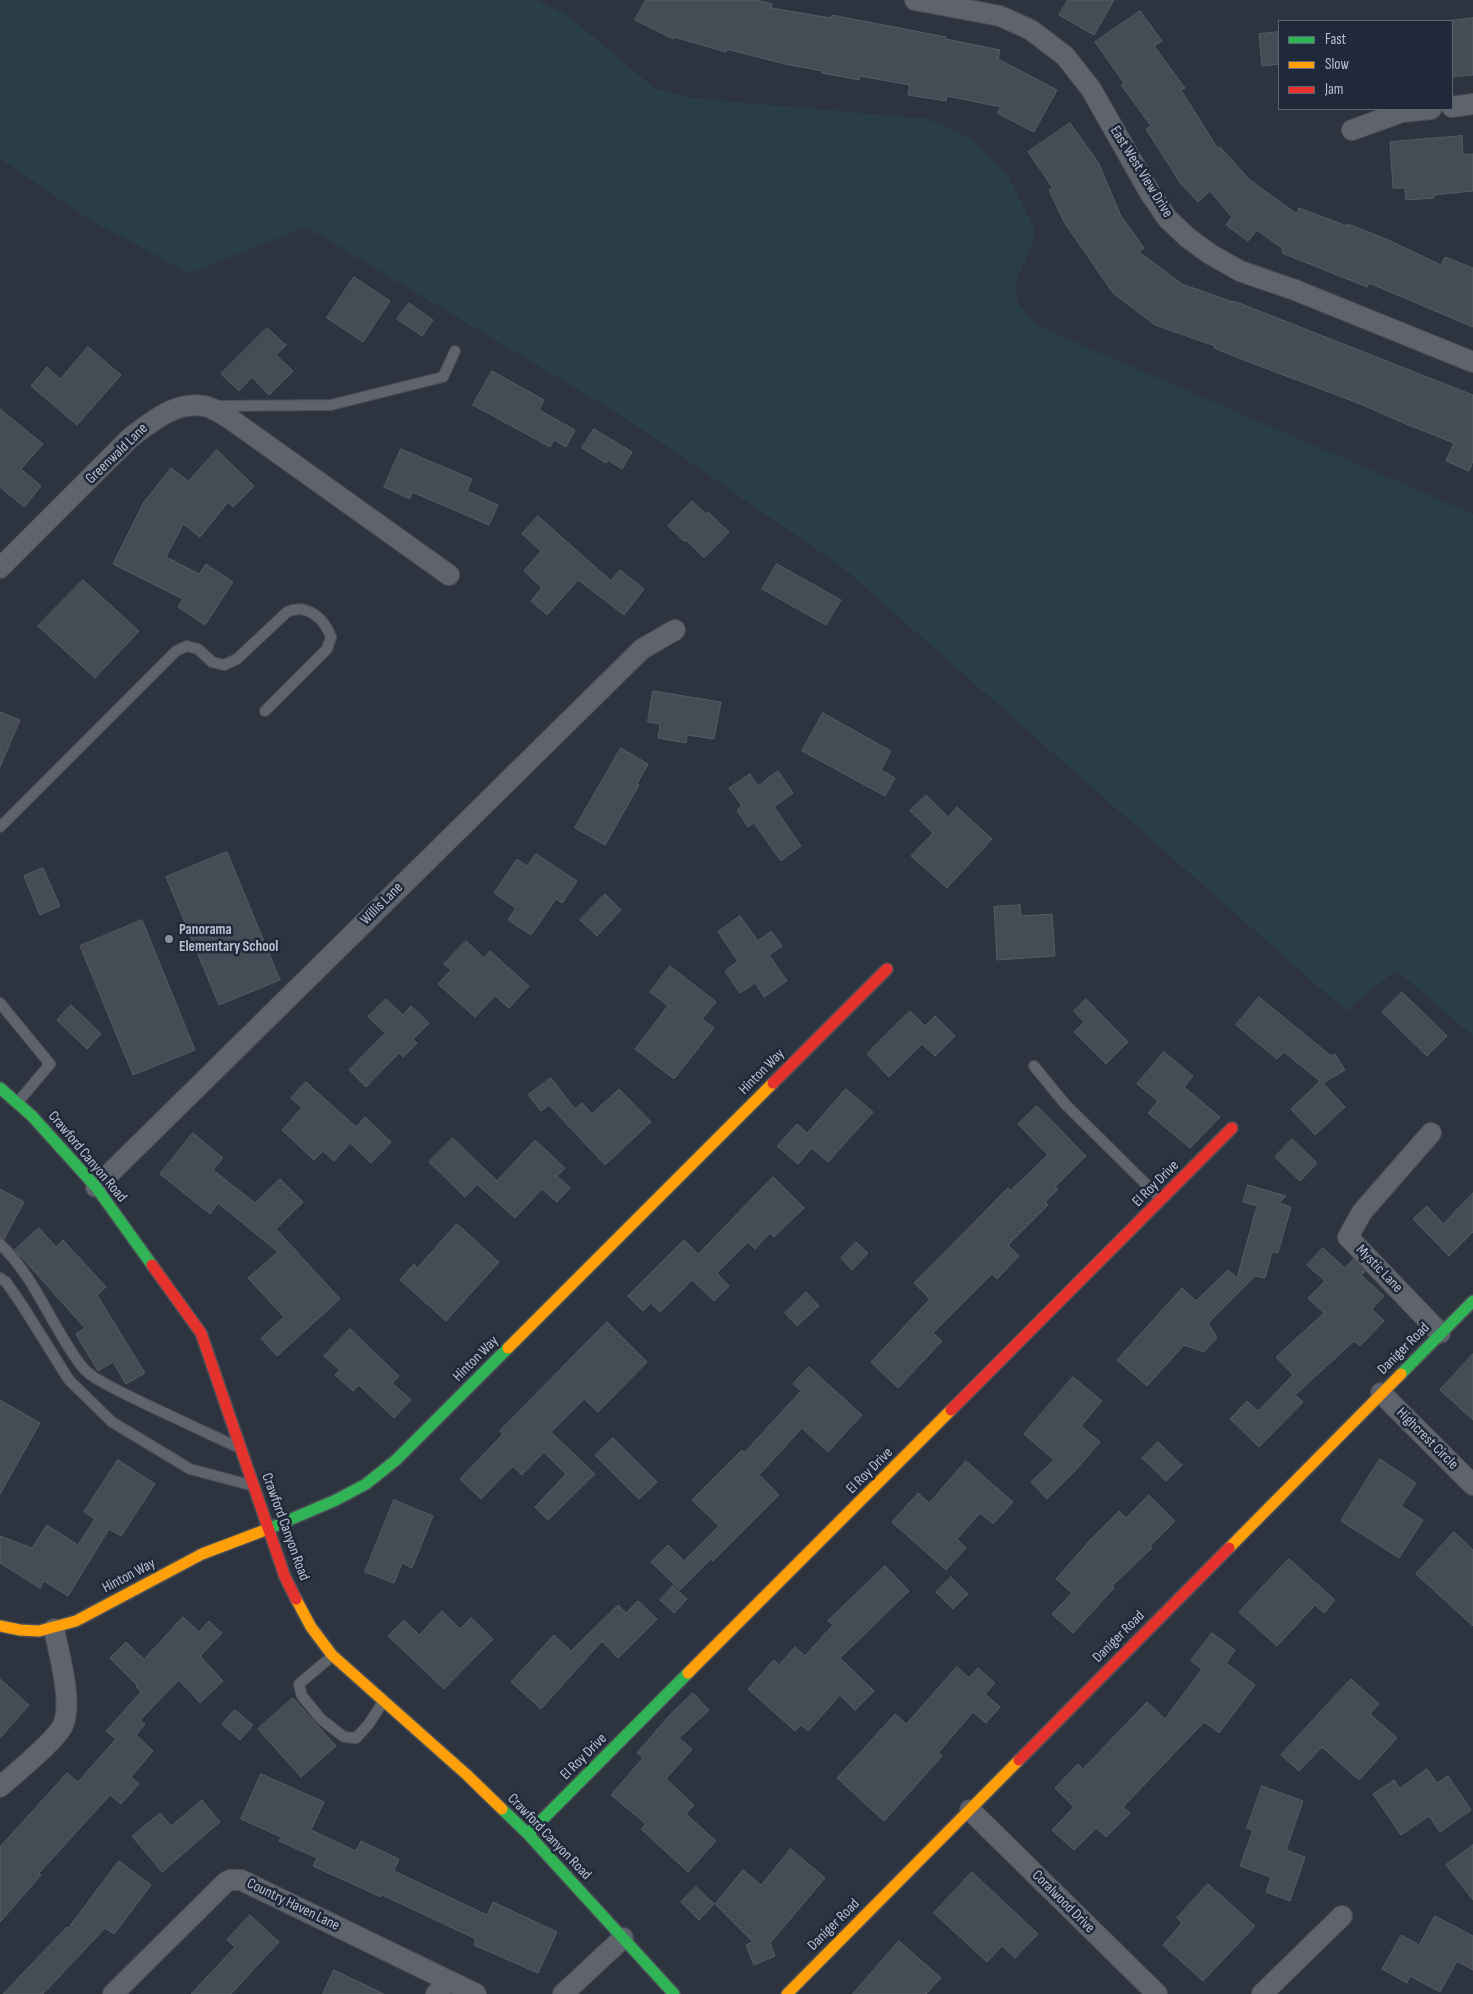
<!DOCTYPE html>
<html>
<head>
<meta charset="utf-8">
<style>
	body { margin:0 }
	#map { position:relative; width:1473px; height:1994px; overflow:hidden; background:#2d343f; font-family:"Sofia Sans Condensed",sans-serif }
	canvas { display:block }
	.legend { position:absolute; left:1278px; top:20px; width:175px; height:90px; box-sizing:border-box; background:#20293a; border:1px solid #5d6575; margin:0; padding:6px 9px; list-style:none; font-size:15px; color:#b9c0ce }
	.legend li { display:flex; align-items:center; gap:10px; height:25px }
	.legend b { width:25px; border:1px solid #5d6575 }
</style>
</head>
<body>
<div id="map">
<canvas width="1473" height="1994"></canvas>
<ul class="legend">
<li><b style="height:6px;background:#30b455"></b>Fast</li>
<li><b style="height:6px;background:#ff9f0a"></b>Slow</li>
<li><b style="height:6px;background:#e5322d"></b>Jam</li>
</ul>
</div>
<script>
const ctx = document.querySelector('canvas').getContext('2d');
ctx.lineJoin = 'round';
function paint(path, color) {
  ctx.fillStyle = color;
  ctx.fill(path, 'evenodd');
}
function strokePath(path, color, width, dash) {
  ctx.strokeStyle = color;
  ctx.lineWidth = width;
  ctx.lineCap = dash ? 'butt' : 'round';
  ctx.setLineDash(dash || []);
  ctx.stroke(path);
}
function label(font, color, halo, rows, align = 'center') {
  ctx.font = font + ' "Sofia Sans Condensed",sans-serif';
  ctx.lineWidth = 5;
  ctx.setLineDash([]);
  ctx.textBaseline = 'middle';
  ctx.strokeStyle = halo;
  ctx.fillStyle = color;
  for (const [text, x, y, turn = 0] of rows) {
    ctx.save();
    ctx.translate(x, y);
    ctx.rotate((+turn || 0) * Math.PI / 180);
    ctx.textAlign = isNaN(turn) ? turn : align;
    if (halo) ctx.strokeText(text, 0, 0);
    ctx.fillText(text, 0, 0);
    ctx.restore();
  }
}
const green = new Path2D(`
	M0,0H537L566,14L654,88L692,98L928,119L971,139L1008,175L1035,229L1031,248L1016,280L1017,302L1038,326L1473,514V1036L1396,970L1346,1011L842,567L630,421L306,227L190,273L91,221L0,158Z`);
const building = new Path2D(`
	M646,0H757L772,4L771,8L831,18L832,15L946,37V39L1000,50L998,59L1057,90L1034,132L997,113L1001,107L947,96L946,101L908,95L910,85L860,76L859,80L822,73V71L785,64L726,49V52L674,37L673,39L635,20Z
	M1068,0H1114L1094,35L1059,15Z
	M1140,11L1162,41L1154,46L1185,88L1181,90L1218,149L1220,147L1250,180L1297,214L1299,208L1347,226L1348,224L1386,239L1441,265L1445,257L1473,268V327L1369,283L1367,287L1282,253L1283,249L1257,230L1248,241L1226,225L1232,217L1210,191L1198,202L1181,184L1146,129L1151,126L1121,85L1124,83L1095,42Z
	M1473,18V75L1452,77L1451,21Z
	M1279,32V64L1262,66L1259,34Z
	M1070,123L1098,162L1121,216L1144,248L1139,252L1182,284L1233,302L1234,301L1473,395V461L1469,471L1446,461L1454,443L1406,424L1358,403L1249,362L1214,348L1215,346L1155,325L1113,293L1064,222L1049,190L1053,188L1028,152Z
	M1462,136L1463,155L1473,154V191L1434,195V198L1406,200L1405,188H1393L1390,142Z
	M354,277L390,301L363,342L327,318Z
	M409,303L433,320L422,336L397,319Z
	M267,328L286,345L276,355L293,371L269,395L252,377L239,391L221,374Z
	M88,347L121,375L77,425L31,386L47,367L60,379Z
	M492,371L544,400L539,410L575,430L566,447L554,440L550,447L473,405Z
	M0,409L43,444L21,469L41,486L24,507L0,487Z
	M594,429L632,452L622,469L608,460L606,463L582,448Z
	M401,449L472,479L467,491L498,505L489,525L412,492L410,499L384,487Z
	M217,450L254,486L233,507L228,502L200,537L183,524L166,557L199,574L206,564L233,582L205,625L178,607L183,599L113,564L144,502L171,468L188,481Z
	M692,501L706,514L708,512L729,532L704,558L686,540L684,541L668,526Z
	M538,516L611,581L620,570L644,589L624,615L578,580L547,615L531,601L542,588L524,571L541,551L522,534Z
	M777,564L841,600L826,625L762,589Z
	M83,580L139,631L95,678L38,626Z
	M653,691L721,702L714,739L687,735L686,743L658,738L660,724L648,722Z
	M0,712L20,720L0,767Z
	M823,713L891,751L881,770L895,778L885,796L802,751Z
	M621,748L648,764L637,784L639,785L605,845L575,828Z
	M778,771L793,793L774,807L801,846L781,861L754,823L748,827L737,810L742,806L729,788L750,774L758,786Z
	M926,795L948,817L957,807L992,839L947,888L911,856L933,833L910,811Z
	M227,852L280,980L219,1005L166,877Z
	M536,854L577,881L562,903L556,899L531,935L508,920L516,908L494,893L517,859L527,866Z
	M43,868L60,906L40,915L24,876Z
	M605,894L621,910L597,936L580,920Z
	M1020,905L1021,916L1052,914L1055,956L997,960L994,907Z
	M740,916L758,941L771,931L782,946L769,955L787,981L764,997L755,983L740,993L725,971L738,961L718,932Z
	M142,920L195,1050L133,1075L80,946Z
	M466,941L484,958L490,951L529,986L509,1008L495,996L475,1017L438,984L451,970L444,964Z
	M670,966L716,1002L702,1019L714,1028L674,1079L635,1049L668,1006L650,992Z
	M1402,992L1447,1036L1427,1056L1382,1012Z
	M1259,997L1331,1056L1335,1054L1345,1070L1323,1083L1345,1107L1315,1135L1291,1109L1320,1081L1284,1052L1277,1059L1236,1025Z
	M386,999L403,1015L411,1006L429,1023L413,1039L417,1043L403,1057L399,1053L366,1087L349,1070L385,1033L368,1017Z
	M1086,999L1128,1042L1106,1064L1074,1032L1084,1022L1074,1011Z
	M71,1005L101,1034L87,1049L57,1020Z
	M910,1011L925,1026L935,1016L955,1036L935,1056L922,1044L889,1077L867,1054Z
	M1164,1052L1193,1076L1184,1087L1220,1117L1190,1148L1148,1113L1158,1101L1137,1084Z
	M551,1078L575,1109L582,1103L592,1114L619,1089L651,1122L605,1165L549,1105L541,1111L528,1095Z
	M306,1082L356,1127L365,1117L391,1142L371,1163L350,1143L334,1161L323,1151L314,1160L282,1130L302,1108L291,1098Z
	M846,1089L873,1112L828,1162L812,1148L798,1164L777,1146L797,1124L807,1133Z
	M1037,1106L1086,1156L1055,1187L1058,1189L1045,1202L1048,1205L1008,1245L1019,1256L997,1279L992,1274L933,1333L942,1341L898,1388L871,1362L930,1299L914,1283L1008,1188L1010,1191L1048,1155L1018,1124Z
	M193,1133L223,1158L213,1170L255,1203L280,1179L303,1202L276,1229L340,1299L277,1356L261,1338L284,1317L248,1278L278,1252L218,1203L210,1214L160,1174Z
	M453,1138L497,1181L535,1140L565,1168L557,1176L570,1188L557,1202L542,1189L515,1218L477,1184L465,1197L429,1162Z
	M1292,1139L1317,1163L1300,1181L1275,1157Z
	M773,1177L804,1208L774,1237L770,1233L755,1249L748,1242L717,1273L729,1286L714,1301L692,1280L660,1312L651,1303L643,1311L628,1296L684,1240L698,1254Z
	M1248,1185L1286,1196L1279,1203L1291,1207L1278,1253L1272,1252L1265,1278L1255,1276L1208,1323L1217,1338L1204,1352L1184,1345L1147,1386L1117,1360L1182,1288L1196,1301L1228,1270L1237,1278L1257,1206L1243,1202Z
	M0,1189L24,1202L4,1239L0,1237Z
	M1473,1193V1232L1449,1256L1413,1219L1427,1206L1443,1224Z
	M457,1224L499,1262L446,1321L400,1280L414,1264L417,1268Z
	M39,1228L56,1247L63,1240L106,1287L97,1295L145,1373L126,1384L113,1362L98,1371L76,1334L85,1328L15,1250Z
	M856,1242L868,1253L852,1270L841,1258Z
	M1323,1248L1345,1268L1353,1259L1365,1272L1361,1275L1384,1296L1372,1309L1384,1321L1360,1346L1354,1341L1295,1395L1303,1402L1259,1447L1230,1419L1247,1401L1258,1411L1293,1375L1276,1357L1324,1313L1308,1298L1325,1281L1307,1265Z
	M806,1292L819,1306L797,1326L785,1313Z
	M607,1322L647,1362L598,1412L584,1399L551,1432L595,1474L548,1520L535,1507L566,1474L544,1452L522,1475L513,1466L481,1499L460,1479L503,1434L500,1431Z
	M350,1329L399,1376L392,1383L411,1400L394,1418L359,1385L353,1391L335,1375L340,1370L324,1356Z
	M1473,1354V1420L1440,1390Z
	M809,1367L862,1415L828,1452L802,1428L759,1475L779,1495L713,1561L711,1559L680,1590L651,1562L668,1545L684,1561L719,1526L692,1500L742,1450L744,1453L801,1391L793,1384Z
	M1073,1377L1102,1401L1081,1426L1100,1442L1074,1472L1047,1499L1031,1482L1054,1460L1024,1434Z
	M0,1400L40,1423L0,1494Z
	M613,1438L657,1482L639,1499L595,1455Z
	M1158,1442L1182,1465L1166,1481L1142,1458Z
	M1380,1459L1416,1483L1401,1506L1423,1520L1399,1558L1341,1521Z
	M118,1460L155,1484L121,1536L109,1529L68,1596L44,1581L40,1588L0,1563V1536L32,1548L47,1525L78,1545L95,1519L84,1512Z
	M966,1461L1013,1502L993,1524L980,1513L957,1539L966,1548L946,1570L892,1522L918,1493L929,1503Z
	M1149,1495L1175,1521L1150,1546L1152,1548L1112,1586L1114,1588L1073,1633L1052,1614L1072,1593L1056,1579L1091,1539L1119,1511L1126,1518Z
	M394,1500L433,1516L412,1568L402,1563L394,1583L365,1572Z
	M1454,1532L1473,1550V1626L1416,1574Z
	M1289,1559L1335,1600L1324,1613L1315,1605L1277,1646L1239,1612Z
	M885,1566L909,1591L840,1658L874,1691L855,1710L840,1695L808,1731L801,1725L795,1731L748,1689L774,1660L779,1665L795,1647L805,1656L833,1625L828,1621Z
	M951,1577L968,1594L953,1609L936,1592Z
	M673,1586L687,1599L674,1613L660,1600Z
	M638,1601L657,1619L618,1658L602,1641L541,1709L511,1682L554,1635L571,1651L618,1605L626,1613Z
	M442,1611L460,1629L471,1618L493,1639L444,1689L388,1636L404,1620L419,1635Z
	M183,1617L199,1632L209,1621L222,1633L200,1656L223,1681L200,1703L179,1680L140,1720L145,1724L136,1735L153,1751L131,1777L139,1784L121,1804L110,1795L39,1873L41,1875L0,1922V1847L67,1773L78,1782L116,1739L106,1731L141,1692L136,1687L137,1685L110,1658L126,1642L144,1659Z
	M1212,1633L1235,1650L1226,1663L1255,1685L1219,1733L1204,1722L1123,1807L1130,1813L1106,1837L1096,1828L1074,1850L1052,1830L1074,1807L1055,1788L1078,1764L1083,1769L1147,1702L1165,1719L1202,1669L1191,1661Z
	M957,1667L969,1678L978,1668L995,1683L985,1694L1000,1707L986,1723L973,1712L938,1753L942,1756L884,1821L837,1778L895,1714L906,1724Z
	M0,1679L29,1705L0,1738Z
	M1351,1679L1379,1704L1370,1714L1397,1738L1359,1780L1322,1747L1299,1771L1281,1755Z
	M693,1693L709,1710L679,1738L692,1749L666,1779L694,1805L686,1814L716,1841L688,1872L641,1829L646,1824L611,1795L643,1758L637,1753L669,1716Z
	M293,1698L336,1746L301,1777L258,1729Z
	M235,1710L253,1725L240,1740L222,1724Z
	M1427,1769L1437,1783L1448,1776L1471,1810L1440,1832L1429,1816L1401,1835L1373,1794L1394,1780L1400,1788Z
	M261,1774L324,1802L311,1830L356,1851L361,1841L399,1859L394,1871L487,1915L493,1902L557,1932L538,1973L474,1945L476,1939L382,1895L381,1897L313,1866L317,1858L279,1841L281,1837L241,1819Z
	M1262,1786L1303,1801L1286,1850L1305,1857L1290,1901L1266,1892L1271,1877L1240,1866L1253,1830L1247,1828Z
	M202,1800L220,1822L162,1872L132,1836L160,1813L171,1826Z
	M1473,1845V1900L1446,1865Z
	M791,1849L825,1878L770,1943L775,1956L754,1965L746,1945L753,1942L715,1904L743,1870L761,1885Z
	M119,1861L151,1885L114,1934L105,1928L43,1994H3L67,1927L68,1928Z
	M972,1872L1038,1934L1015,1958L1002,1946L987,1962L934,1913Z
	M1208,1884L1255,1926L1203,1981L1163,1945L1182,1923L1177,1918Z
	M696,1887L714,1904L699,1920L681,1902Z
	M250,1915L279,1942L231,1994H191L235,1947L227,1940Z
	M1435,1916L1473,1936V1970L1457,1961L1440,1992L1410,1976L1407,1983L1382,1969L1401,1935L1419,1945Z
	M899,1941L941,1978L926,1994H853Z
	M334,1970L384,1994H323Z`);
const lane = new Path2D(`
	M216,406L331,405L443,377L455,351
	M0,827L176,651L187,646L198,649L212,662L224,665L237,659L287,612C307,603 324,618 331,637L327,649L265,711
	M0,1003L50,1064L18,1102
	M1034,1066L1065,1104L1161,1199
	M0,1244C35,1277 52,1327 80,1364C90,1378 107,1384 121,1392C159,1411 197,1428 235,1446
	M0,1278L6,1282L22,1305L69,1380L112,1422L190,1469L250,1485
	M331,1657L299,1684L302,1696L321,1719L344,1737L356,1738L368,1725L383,1702`);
const street = new Path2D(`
	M915,0L1000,16L1031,30L1065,56L1091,89L1150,193L1167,218L1188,238L1210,254L1240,271L1295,290L1473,362
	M1452,107L1473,104
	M1352,130L1402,112L1431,109
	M0,568L130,438C151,422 175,401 204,406C212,407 222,414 229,418L449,575
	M1431,1133L1362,1212L1348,1237L1440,1333
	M96,1187L642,649L675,630
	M1381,1393L1473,1485
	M0,1787C14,1774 56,1741 63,1725C73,1702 59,1654 54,1629
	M970,1810L1157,1994
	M113,1994L226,1882L230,1880H241L476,1994
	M436,1994L449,1981
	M563,1994L623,1938
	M1262,1994L1342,1916`);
const fast = new Path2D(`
	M0,1088L32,1116L96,1187L152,1265
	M1401,1374L1473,1301
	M268,1529L336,1500L366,1484L396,1460L508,1348
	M502,1809L528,1834L674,1994
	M528,1834L688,1673`);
const slow = new Path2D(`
	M508,1348L773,1083
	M1229,1548L1401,1374
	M296,1599L311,1627L332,1655L467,1775L502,1809
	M0,1626L20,1630L39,1631L76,1621L202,1554L268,1529
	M688,1673L951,1410
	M787,1994L1019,1760`);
const jam = new Path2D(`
	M773,1083L887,969
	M152,1265L201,1333L285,1577L296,1599
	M951,1410L1232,1128
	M1019,1760L1229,1548`);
const markers = [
	[169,939,5,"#888f9c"]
];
const streetNames = [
	["East West View Drive",1141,172,58],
	["Greenwald Lane",117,454,-44],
	["Willis Lane",382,904,-45],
	["Hinton Way",762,1072,-45],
	["Crawford Canyon Road",87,1157,50],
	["El Roy Drive",1156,1184,-45],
	["Mystic Lane",1379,1269,46],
	["Daniger Road",1404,1349,-45],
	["Hinton Way",476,1359,-45],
	["Highcrest Circle",1427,1439,45],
	["El Roy Drive",870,1471,-45],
	["Crawford Canyon Road",285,1527,70],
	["Hinton Way",129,1576,-28],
	["Daniger Road",1119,1637,-45],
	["El Roy Drive",584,1757,-45],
	["Crawford Canyon Road",549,1837,46],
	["Coralwood Drive",1063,1902,45],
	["Country Haven Lane",293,1905,26],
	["Daniger Road",834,1925,-45]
];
const poiNames = [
	["Panorama",179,930],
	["Elementary School",179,947]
];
paint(green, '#2a3f45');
paint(building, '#464c56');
strokePath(building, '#565c66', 1);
strokePath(lane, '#4a4f57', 12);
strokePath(street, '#4a4f57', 22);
strokePath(fast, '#4a4f57', 14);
strokePath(slow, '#4a4f57', 14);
strokePath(jam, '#4a4f57', 14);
strokePath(lane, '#5e636c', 10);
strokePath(street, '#5e636c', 20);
strokePath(fast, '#30b455', 11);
strokePath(slow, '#ff9f0a', 11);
strokePath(jam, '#e5322d', 11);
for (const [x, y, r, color] of markers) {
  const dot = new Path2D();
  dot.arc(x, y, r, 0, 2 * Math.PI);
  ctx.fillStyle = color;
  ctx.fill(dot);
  strokePath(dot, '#20293a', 2);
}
label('15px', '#b9c0ce', '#20293a', streetNames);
label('bold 15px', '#b9c0ce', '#20293a', poiNames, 'left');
</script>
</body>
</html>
